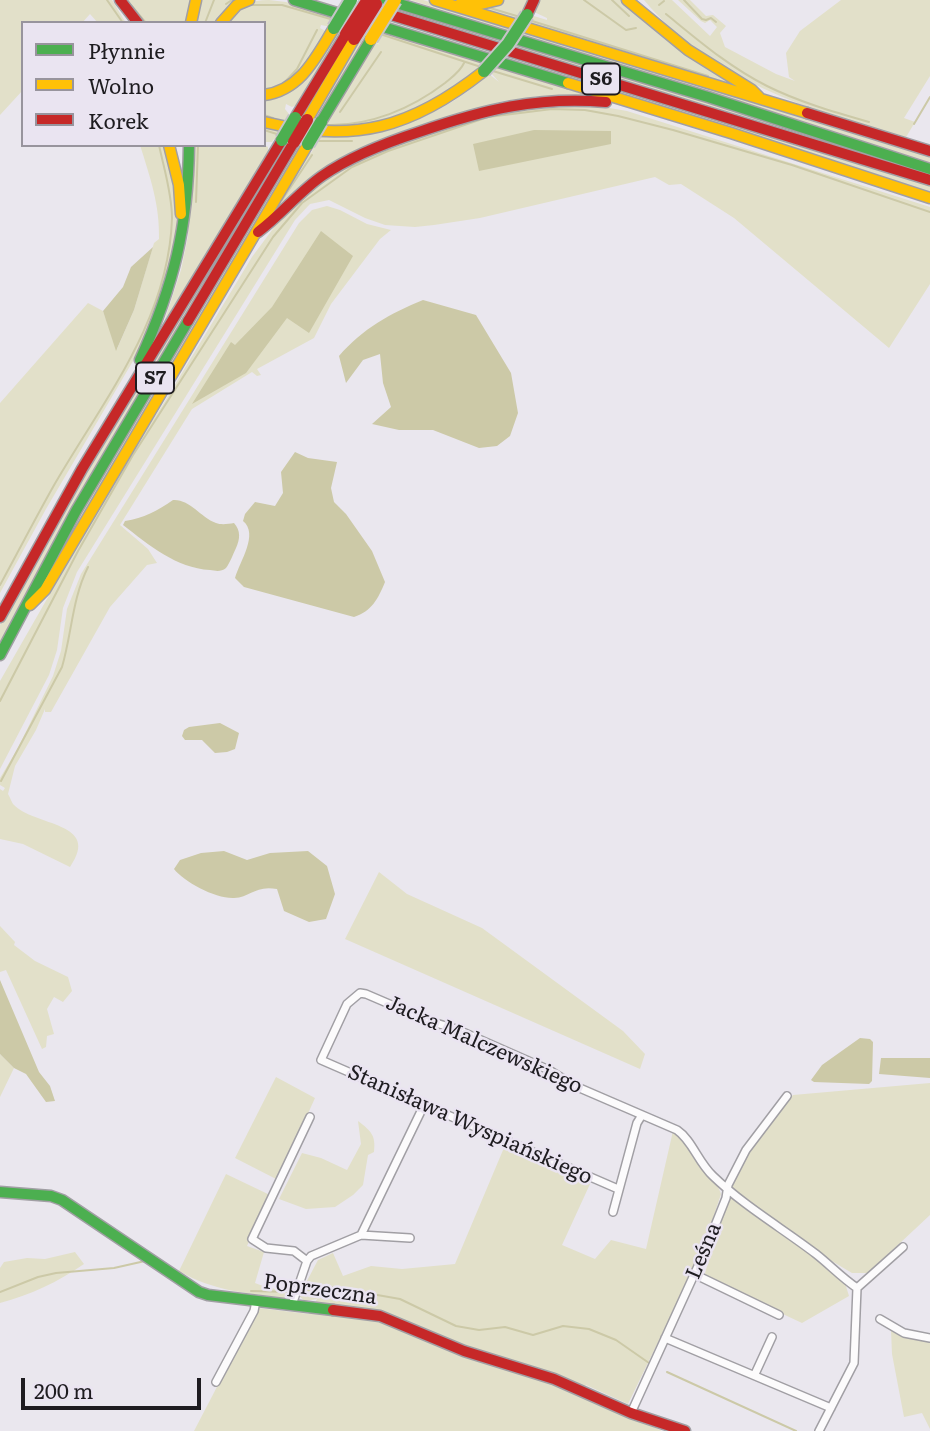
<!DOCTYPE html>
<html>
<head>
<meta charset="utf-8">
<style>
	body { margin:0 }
	#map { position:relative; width:930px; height:1431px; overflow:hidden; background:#eae7ee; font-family:Literata,serif }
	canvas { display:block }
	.legend { position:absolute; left:21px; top:21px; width:245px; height:126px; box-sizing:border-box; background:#eae4f1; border:2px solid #98949d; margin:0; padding:9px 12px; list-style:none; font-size:21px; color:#1e1c20 }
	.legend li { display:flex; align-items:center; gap:14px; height:35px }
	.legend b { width:35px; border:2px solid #98949d }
	.scale { position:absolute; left:21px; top:1378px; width:180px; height:32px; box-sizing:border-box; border:4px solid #1e1c20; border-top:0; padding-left:9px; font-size:21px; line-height:24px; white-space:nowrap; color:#1e1c20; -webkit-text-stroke:5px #eae4f1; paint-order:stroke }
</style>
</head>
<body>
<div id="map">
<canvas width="930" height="1431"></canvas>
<ul class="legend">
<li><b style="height:9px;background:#4caf50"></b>Płynnie</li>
<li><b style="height:9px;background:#ffc107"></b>Wolno</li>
<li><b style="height:9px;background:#c62828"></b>Korek</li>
</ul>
<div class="scale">200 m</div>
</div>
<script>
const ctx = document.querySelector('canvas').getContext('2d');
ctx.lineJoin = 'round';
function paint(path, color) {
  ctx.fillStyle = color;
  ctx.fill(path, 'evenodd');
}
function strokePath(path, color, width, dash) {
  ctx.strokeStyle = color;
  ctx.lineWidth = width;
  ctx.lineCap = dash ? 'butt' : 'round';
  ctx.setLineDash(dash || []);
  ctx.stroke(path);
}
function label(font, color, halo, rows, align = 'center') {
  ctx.font = font + ' Literata,serif';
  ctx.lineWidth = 5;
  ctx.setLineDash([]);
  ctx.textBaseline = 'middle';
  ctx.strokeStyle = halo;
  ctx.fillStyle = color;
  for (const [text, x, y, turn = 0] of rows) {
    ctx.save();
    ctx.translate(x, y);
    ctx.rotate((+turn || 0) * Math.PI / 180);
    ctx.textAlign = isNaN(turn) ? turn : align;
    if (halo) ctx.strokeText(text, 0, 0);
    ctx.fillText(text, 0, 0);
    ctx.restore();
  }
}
const green = new Path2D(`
	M0,0H112L126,23H98L90,14L82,23H23V90L0,115Z
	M124,0H191L186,23H142Z
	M200,0H239L216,23H194Z
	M269,0L286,2L590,96H540L503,101L382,141L346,157L315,177L266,222L304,157L312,152L314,145L306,143L42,588L88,502L299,143L290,141L66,522L0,647V625L48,535L285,141L274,139L272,142H264V127C345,150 427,130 489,74L499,82L491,73L481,70C420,124 342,141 264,118V99C304,94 317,59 336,28L321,25L320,28L327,32C312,58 298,90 264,93V23H223C235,7 250,0 269,0ZM343,25L364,38L360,43L357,41L313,120L319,121L367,38L375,40L380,45L373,41L330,114L332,115L326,125L286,119L289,114L285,109L286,104L292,107L297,105L343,32L340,30Z
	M304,0H317L930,186V193Z
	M359,0H368L811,134L930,173Z
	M410,0H423L930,155V165L701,89Z
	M504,0H530L524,13L547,20V18L534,12L539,0H622L750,91L469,7L496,3Z
	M644,0H672L710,36L717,27L710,20L705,23L701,21L678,0H690L706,16L713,15L726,26L720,33L725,47L776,74L795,81L789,77L786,53L800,31L841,0H930V76L904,118L915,122L905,139C809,109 712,81 644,0Z
	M537,104L592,105L627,111L930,207V284L889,348L734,218L681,184L669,185L655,177L480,218L434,225L415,227L385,225L365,218L329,200L310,204L295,220L77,572L63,608L57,650L49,675L0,769V681L130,454L162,406L252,257L275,226L313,189L336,173L385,149L458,123Z
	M140,145H165L178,206L176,246L173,259L143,344L46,509L0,593V403L88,303L103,311L117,349L134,310L154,243L159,239C160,205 150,177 140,145Z
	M192,145H264L268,147V153L164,322L181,270L188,236Z
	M327,206L340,210L367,224L391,230L380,239L331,304L314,338L257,369L261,375L257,376L252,372L192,409L120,525L148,549L157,563L147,565L110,607L51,712H45V709L36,730L15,766L8,794C10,797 11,801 13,804C34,827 102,821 70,867L23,844L0,839V789L3,791L5,788L0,785V778L18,748L53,676L61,651L67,609L81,574L299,223L312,210Z
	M379,872L407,894L482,928L623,1031L645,1054L640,1069L345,939Z
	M0,926L15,942L14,945L35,961L68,977L72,991L63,1002L54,997L47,1009L54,1034L47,1036L46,1047L42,1049L6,970L0,972Z
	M0,1054L14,1068L0,1097Z
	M276,1077L315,1098L278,1180L235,1158Z
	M930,1083V1215L868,1273H852L830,1260L826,1265L845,1283L849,1296L802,1323L704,1277L724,1205L733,1189L728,1186L755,1138L793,1095Z
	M358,1121C371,1131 376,1135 374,1152L368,1155L363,1185L353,1195L335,1207L306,1209L279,1199L302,1153L321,1158L347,1170L361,1144Z
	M673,1131C685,1140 689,1151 698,1162C706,1173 717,1181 721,1194L702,1252L628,1404L586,1385L580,1392L662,1431H194L258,1308L309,1314L317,1299L305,1301L299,1296L318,1260L333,1253L343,1276L371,1266L402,1269L455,1264L506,1143L587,1180L590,1184L562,1245L595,1259L611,1240L646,1249Z
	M226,1174L270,1195L247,1246L264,1252L255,1283L268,1288L288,1290L285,1298C246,1293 213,1291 179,1271Z
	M75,1252L84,1264C58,1282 30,1295 0,1303V1268L4,1262L27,1258L45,1259Z
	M891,1330L930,1339V1429L922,1413L904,1417L892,1354Z`);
const water = new Path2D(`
	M534,130L611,131V144L479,171L473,144Z
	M321,231L353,256L309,333L287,318L246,373L192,404L231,342L235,345L272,307Z
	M153,247L134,310L116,351L103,311L123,287L131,267Z
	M423,300L476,315L511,373L518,413L510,436L497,446L479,448L433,430H399L372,424L391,407L383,383L380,354L363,360L346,383L339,356C362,329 391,313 423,300Z
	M295,452L308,458L337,462L331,488L334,502L346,514L372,551L385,582C378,599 372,611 354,617L244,587L235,578C240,561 259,534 243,521L245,514L255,502L275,506L283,493L281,472Z
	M173,500C190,499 200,517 216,523C221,525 228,524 234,523C241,531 240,539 236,548C233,554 230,563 226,568C221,572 216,571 210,570C176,568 149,545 123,525L125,521C144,518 157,511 173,500Z
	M220,723L239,733L235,749L227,752L215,753L202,740H185L182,736L184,730L189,727Z
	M224,851L247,860L270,853L308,851L327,866L335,894L326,919L309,922L284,911L277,889C255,885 251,897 234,898C216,899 184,882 174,869L180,860L201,853Z
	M0,980L39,1072L50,1086L55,1101L46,1102L26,1074L14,1068L0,1054Z
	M860,1038L870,1039L873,1042L872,1081L869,1084L814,1082L811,1080L822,1065Z
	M881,1058H930V1078L879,1074Z`);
const stream = new Path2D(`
	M107,0L123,23
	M584,0L626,30L636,28
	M612,0L629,16
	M684,0L702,19L706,20L711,18L716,22
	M226,4L232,0
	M131,5L146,23
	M251,5H282L334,20
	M659,5L664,1
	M490,8L520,17
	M666,14C698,40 729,67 767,86C799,102 834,112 869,122
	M532,21L708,76
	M205,23L214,0
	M380,34L481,67
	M493,71L552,89
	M282,85L297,69L317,30
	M340,112L381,52
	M264,115L273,118
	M914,124L930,97
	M327,125C370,126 411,109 445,83C452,77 460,72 464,63
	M264,130L280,135
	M317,141H352
	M282,200L312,155
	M196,202L198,145
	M0,585C18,552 35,519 53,487C102,402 169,321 172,218C172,194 164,169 159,145
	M0,701L78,551L133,455L273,237L302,203L352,167L388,151L488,117L552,109L585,110L618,116L673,130L792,165L930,212
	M1,781L62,667C72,633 72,599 88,567
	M303,1290L332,1287L400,1299L456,1326L479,1330L505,1327L533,1335L563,1326L589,1329L616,1340L649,1363
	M251,1291L291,1292
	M0,1292L38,1277L56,1273L114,1268L145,1261
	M667,1372L796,1431`);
const street = new Path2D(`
	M618,1189L321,1060L347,1004L360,993L366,994L429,1021L456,1029L549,1070L575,1086L677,1130C692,1140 698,1162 713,1176C744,1206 782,1228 816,1254C830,1265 842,1278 857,1288
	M613,1212L637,1123L642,1115
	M361,1235L424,1105
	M307,1261L294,1251L266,1248L252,1239L310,1117
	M694,1274L779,1315
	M857,1288L903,1247
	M292,1305L307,1261L311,1256L361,1235L410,1238
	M880,1319L904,1333L930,1338
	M665,1338L831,1408
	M755,1374L772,1337
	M216,1382L254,1311L256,1301
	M631,1413L704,1253L726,1198L728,1185L746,1150L787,1096
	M819,1431L854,1363L857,1288`);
const fast = new Path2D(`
	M294,0L568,83
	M386,0L708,97L930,169
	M321,122L371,39
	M140,360C174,285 188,227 189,145
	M0,655L76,511L188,321
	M0,1192L51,1196L62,1200L199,1292L208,1295L333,1310`);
const slow = new Path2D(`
	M435,0L807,113
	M627,0L688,50L752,90L759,97
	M460,4H481L498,0
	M191,23L196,0
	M221,23L237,5L249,0
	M568,83L731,133L930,198
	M264,95C301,90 316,57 334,28
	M307,120L354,39
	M264,122C354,144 412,128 484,71
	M169,145L179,185L181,214
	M30,605L45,590L308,144`);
const jam = new Path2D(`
	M120,0L138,23
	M378,11L930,180
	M527,15L534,0
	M807,113L930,151
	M295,118L346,34
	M258,232C281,215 299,192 322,176C351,156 385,143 419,132C483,110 537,96 606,102
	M188,321L294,142
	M0,617L82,469L282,140
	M333,1310L380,1316L464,1351L554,1379L631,1413L685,1431`);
const fastBridge = new Path2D(`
	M334,28L351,0
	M484,71L508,44L527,15
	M282,140L295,118
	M308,144L321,122`);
const slowBridge = new Path2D(`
	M371,39L395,0`);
const jamBridge = new Path2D(`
	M346,34L367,1
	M354,39L376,4
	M294,142L307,120`);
const shields = [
	[601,79,38],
	[155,378,38]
];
const shieldNames = [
	["S6",601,79],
	["S7",155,378]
];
const streetNames = [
	["Jacka Malczewskiego",484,1045,24],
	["Stanisława Wyspiańskiego",470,1125,24],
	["Leśna",704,1251,-67],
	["Poprzeczna",320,1290,8]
];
paint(green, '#e2e0c9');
paint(water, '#ccc9a7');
strokePath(stream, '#ccc9a7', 2);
strokePath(street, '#a19fa4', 10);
strokePath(fast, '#a19fa4', 13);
strokePath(slow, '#a19fa4', 13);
strokePath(jam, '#a19fa4', 13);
strokePath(street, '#fcfbfc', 7);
strokePath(fast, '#4caf50', 10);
strokePath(slow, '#ffc107', 10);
strokePath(jam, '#c62828', 10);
strokePath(fastBridge, '#c6c4c8', 16, []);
strokePath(slowBridge, '#c6c4c8', 16, []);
strokePath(jamBridge, '#c6c4c8', 16, []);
strokePath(fastBridge, '#4caf50', 12);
strokePath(slowBridge, '#ffc107', 12);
strokePath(jamBridge, '#c62828', 12);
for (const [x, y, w] of shields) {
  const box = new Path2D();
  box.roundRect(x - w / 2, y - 15.5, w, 31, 5);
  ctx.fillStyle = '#eae4f1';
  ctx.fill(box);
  strokePath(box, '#1e1c20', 2);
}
label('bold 19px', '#1e1c20', null, shieldNames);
label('21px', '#1e1c20', '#eae4f1', streetNames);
</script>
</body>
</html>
